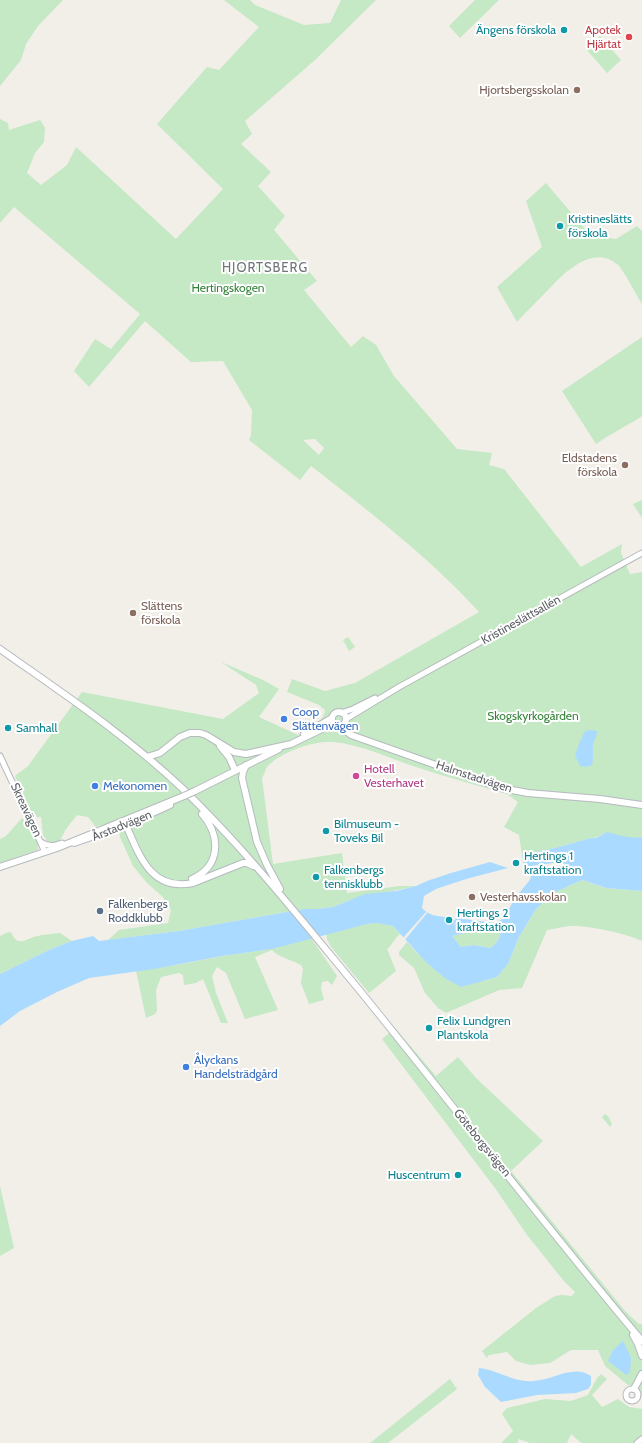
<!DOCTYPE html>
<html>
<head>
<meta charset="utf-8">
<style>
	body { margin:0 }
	canvas { display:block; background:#f1efe8 }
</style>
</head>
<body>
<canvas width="642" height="1443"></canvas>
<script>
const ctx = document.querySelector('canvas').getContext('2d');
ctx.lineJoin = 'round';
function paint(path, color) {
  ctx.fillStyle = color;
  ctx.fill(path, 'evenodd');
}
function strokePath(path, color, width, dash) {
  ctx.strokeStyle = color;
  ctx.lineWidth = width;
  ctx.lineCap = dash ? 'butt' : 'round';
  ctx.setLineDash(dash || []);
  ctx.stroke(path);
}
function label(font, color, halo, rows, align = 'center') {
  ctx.font = font + ' Cabin,sans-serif';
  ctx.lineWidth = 4;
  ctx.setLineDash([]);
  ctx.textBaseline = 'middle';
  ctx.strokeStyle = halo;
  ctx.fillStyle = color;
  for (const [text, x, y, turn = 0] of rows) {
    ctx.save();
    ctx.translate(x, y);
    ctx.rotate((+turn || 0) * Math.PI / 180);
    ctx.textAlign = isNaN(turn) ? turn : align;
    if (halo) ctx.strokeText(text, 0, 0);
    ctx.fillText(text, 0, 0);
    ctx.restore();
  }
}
const green = new Path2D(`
	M0,0H63L38,26L26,44L21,60L0,86Z
	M224,0H250L255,5L304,25L330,23L341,0H376L315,60L245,121L252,134L241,144L271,172L258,186L285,216L274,230L317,281L304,290L351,347L363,336L376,345L394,376L457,449L492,453L489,465L504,469L581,567L622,544L621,553L630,574L642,572V837C634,839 623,838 616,835C612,834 610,833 606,833C601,834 598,838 591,838L555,848L522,855L519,835L504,827L518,802L507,794C477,785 446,777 416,767C389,758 362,745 334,742C315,740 280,752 267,767C265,770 264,775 262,778L273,864L342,853L347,893L400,886H416L350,900L333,907L317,909H304L179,931L108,940L119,930L168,923L171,910L163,897L147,883L133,866L120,837L118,820L96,827L88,817L77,815L66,829L59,842L49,843L43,835L41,817H33L15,776L28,766L82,692L223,719L259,693L256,685L221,662L263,680L279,689L259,717L298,735C309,729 323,724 325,710L319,705L287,692L292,679L325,691L355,683L479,612C429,557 370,512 311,466L300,480L249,440L251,435L252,410L223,361L191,362L145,321L89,387L74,371L95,339L111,349L140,314L14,207L0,223V119L8,123L9,130L40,120L45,128L44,142L35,153L27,173L41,185L67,165L76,147L176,239L223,189L157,124L207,67L219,70L259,27ZM315,439L324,448L319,455L303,440Z
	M475,0H499L460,38L449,26Z
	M600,36L621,60L607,73L586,49Z
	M546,183L590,235L616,239L637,226L642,231V304C637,296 624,271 618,265C592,242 562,275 545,293C536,302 526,312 517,322L497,287L542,247L526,201Z
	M642,337V416C627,426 610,434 596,444L562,391Z
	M642,500V518L633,504Z
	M348,637L355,647L349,651L343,640Z
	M22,818C30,825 39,838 38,850L20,856L10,862L0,866V839L6,836Z
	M582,880L605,888L642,891V941C629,934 587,925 572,926C564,926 555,929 547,930L522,988L499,990L446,1013L438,1008L425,993L414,968L399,955V952L407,942L417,953L434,967L483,981L497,977L508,964L519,937L536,909L553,893Z
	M377,923L393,926L400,934C394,939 393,944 387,949L396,971L369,993L331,947L327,939L326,934L367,924Z
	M478,930L501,932C499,938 497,944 490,948L474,945L461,947L452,936Z
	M11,932C18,949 26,938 38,936C45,934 53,934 60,933L72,941L51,949L0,974V936L6,933Z
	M311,938L337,976L332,985L328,981L322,982L321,989L324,1000L309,1004L301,983L303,969L301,965C292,960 278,957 272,950L255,957L278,1010L245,1019L226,973L217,967L212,976L216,993L228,1023H221L203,979L196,983L184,985L183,975L179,973L161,977L156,990L157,1010L155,1014L146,1018L136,971L182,964L222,956L272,949Z
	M395,1028L436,1076L458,1057L476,1078L543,1141L511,1171L625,1311L639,1324H642V1398L636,1387L628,1385L605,1366L598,1350H571L550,1363L530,1365L516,1361L507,1352L489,1355L487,1358L482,1351L536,1308L555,1296L562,1295L572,1296L575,1292L563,1280L527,1235L495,1188L382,1039Z
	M605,1114L608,1116L612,1124L610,1127L602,1117Z
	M0,1186L14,1248L0,1256Z
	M601,1374L607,1379L592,1395L602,1407L618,1399L629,1407L642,1409V1443H581L571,1434L567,1443H530L519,1439L517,1443H501L513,1431L502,1414L507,1408L545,1399L571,1401L588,1395L597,1378Z
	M450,1379L457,1389L388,1443H370Z`);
const water = new Path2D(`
	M589,730L597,731C597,737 594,739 593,744C592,751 594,758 592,765C588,767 585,767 580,766L575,755L579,744L585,731Z
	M607,832C619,835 630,839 642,837V891L606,888L582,880L553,893L536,909L519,937L508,964L497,977L461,987L445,978L426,962L393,926L377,923L367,924L272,949L222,956L154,969L89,978L57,992L20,1011L0,1026V974L51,949L72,941L93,936L99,941L179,931L304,909H317L333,907L365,894L396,891L416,886L427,881L451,873L490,862L508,868L466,879L436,889L424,896L422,908C430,916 436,916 446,917V922L458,924L451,922L452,919L455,920L456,918L495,923L504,918L515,898L529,881L533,873L561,867L565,864L560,862L524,867L522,855L555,848L591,838H596ZM478,930L501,932C499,939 497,944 490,948L474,945L461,947L452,936Z
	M623,1341L631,1358L630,1372L626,1375L608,1361L613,1350Z
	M479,1368C498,1370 514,1383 534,1381C553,1380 574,1364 591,1376V1385L588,1389L576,1393L537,1395L501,1402L485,1387L478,1375Z`);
const pier = new Path2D(`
	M426,912L427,913L404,941L402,939Z`);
const tertiary = new Path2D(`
	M341,713L353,709L375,698
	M346,719L399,687L642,553
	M0,756L45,852
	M41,842C49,847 54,846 62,843
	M626 1395a6 6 0 1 1 12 0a6 6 0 1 1-12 0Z
	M637,1443L642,1439`);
const secondary = new Path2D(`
	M0,649C62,693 126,735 182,788C247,851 303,922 361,992C455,1108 546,1227 642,1341
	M332 719a7 7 0 1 1 14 0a7 7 0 1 1-14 0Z
	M340,726L351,735L501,788L528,793L600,799L642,805
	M304,734L332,718
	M220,746L229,757L235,770
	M147,757L160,753L180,737L190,733H200L206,735L234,752L246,754L291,744L324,728L337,725
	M246,765L243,772L242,778L257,842L267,865L280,889
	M195,791L279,749
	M124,821C139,853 149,892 193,883L243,863H247L253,866
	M74,843L126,825L170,805
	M0,867L57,848L184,796
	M192,879C221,866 221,836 202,814
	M633,1335L638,1344L642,1356
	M634,1389L642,1374`);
const secondaryBridge = new Path2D(`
	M184,796L195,791`);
const markers = [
	[564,30,4,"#0f9aa8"],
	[629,37,4,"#e0444e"],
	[577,90,4,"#8d6e63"],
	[560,226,4,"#0f9aa8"],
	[625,465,4,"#8d6e63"],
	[133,613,4,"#8d6e63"],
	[284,719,4,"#3f7fe0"],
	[8,728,4,"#0f9aa8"],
	[356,776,4,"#d1479c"],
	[95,786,4,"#3f7fe0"],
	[326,831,4,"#0f9aa8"],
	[516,863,4,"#0f9aa8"],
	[316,877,4,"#0f9aa8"],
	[472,897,4,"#8d6e63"],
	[100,911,4,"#5c6f8a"],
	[449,920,4,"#0f9aa8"],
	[429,1028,4,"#0f9aa8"],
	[186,1067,4,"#3f7fe0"],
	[458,1175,4,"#0f9aa8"]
];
const cultureNames = [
	["Ängens förskola",556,30,"right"],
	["Kristineslätts",568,219],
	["förskola",568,233],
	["Samhall",16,728],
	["Bilmuseum -",334,824],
	["Toveks Bil",334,838],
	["Hertings 1",524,856],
	["kraftstation",524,870],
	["Falkenbergs",324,870],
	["tennisklubb",324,884],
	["Hertings 2",457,913],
	["kraftstation",457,927],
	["Felix Lundgren",437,1021],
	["Plantskola",437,1035],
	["Huscentrum",450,1175,"right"]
];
const healthNames = [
	["Apotek",621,30],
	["Hjärtat",621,44]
];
const educationNames = [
	["Hjortsbergsskolan",569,90],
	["Eldstadens",617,458],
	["förskola",617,472],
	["Slättens",141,606,"left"],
	["förskola",141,620,"left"],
	["Vesterhavsskolan",480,897,"left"]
];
const parkNames = [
	["Hertingskogen",228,288],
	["Skogskyrkogården",533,716]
];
const streetNames = [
	["Kristineslättsallén",521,620,-29],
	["Halmstadvägen",474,777,18],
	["Skreavägen",26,810,65],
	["Årstadvägen",122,826,-22],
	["Göteborgsvägen",482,1143,51]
];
const shopNames = [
	["Coop",292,712],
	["Slättenvägen",292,726],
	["Mekonomen",103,786],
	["Ålyckans",194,1060],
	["Handelsträdgård",194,1074]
];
const hotelNames = [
	["Hotell",364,769],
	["Vesterhavet",364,783]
];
const serviceNames = [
	["Falkenbergs",108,904],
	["Roddklubb",108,918]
];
const neighbourhoodNames = [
	["HJORTSBERG",265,268]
];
paint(green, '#c5e8c5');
paint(water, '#aadaff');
paint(pier, '#f1efe8');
strokePath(tertiary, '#b5b8bc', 7);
strokePath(secondary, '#b6babf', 8);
strokePath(tertiary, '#fff', 5);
strokePath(secondary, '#fff', 6);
strokePath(secondaryBridge, '#b6babf', 8, []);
strokePath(secondaryBridge, '#fff', 6);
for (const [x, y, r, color] of markers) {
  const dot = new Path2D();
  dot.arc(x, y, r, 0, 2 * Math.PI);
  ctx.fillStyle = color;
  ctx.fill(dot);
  strokePath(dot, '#fff', 1.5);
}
label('12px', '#0d838f', '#fff', cultureNames, 'left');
label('12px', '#be3a42', '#fff', healthNames, 'right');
label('12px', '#785e54', '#fff', educationNames, 'right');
label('12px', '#348238', '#fff', parkNames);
label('12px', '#5f6368', '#fff', streetNames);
label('12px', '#366cbe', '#fff', shopNames, 'left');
label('12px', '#b23c85', '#fff', hotelNames, 'left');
label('12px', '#4e5e75', '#fff', serviceNames, 'left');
ctx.letterSpacing = '1px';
label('13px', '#70757a', '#fff', neighbourhoodNames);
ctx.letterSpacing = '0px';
</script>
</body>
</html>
